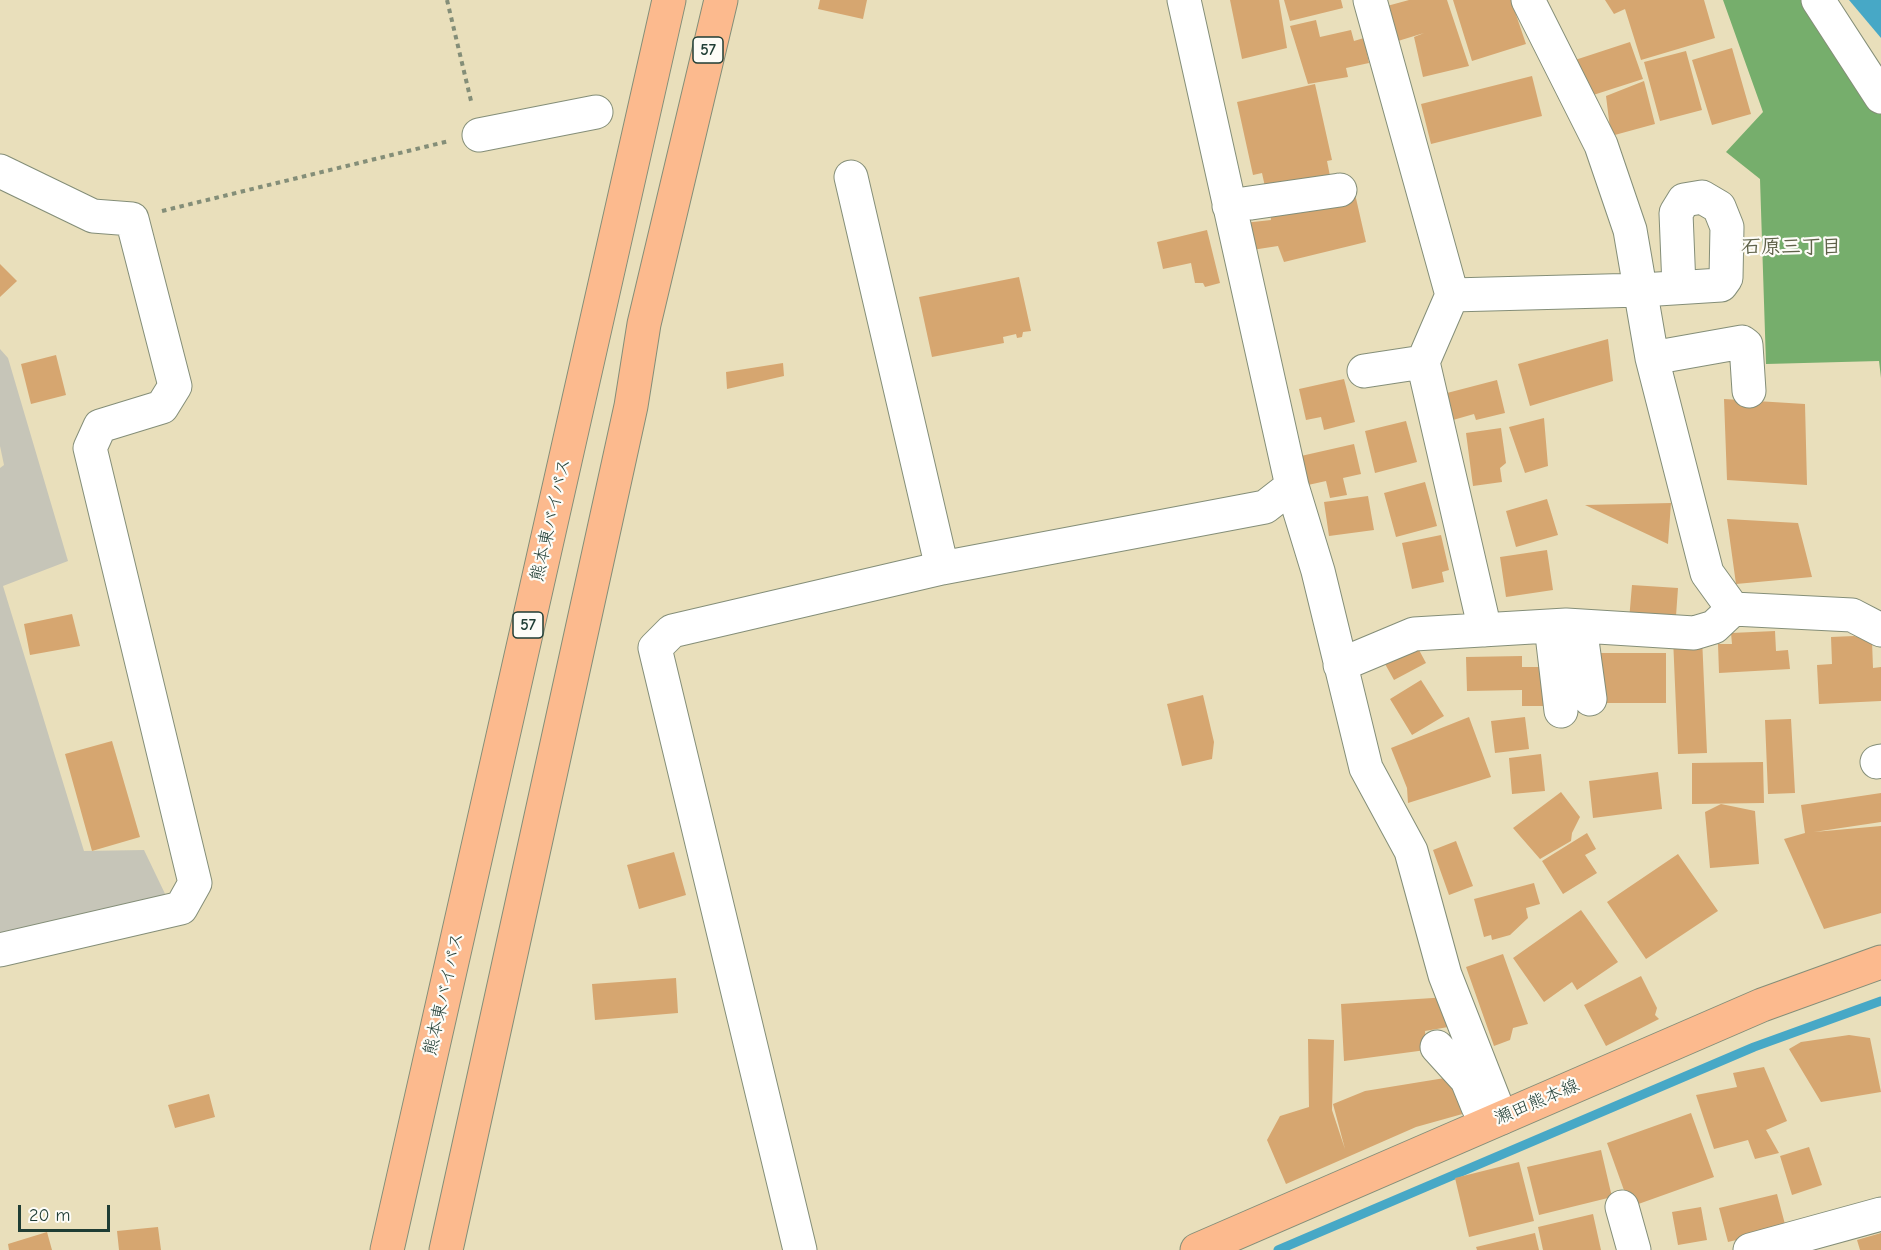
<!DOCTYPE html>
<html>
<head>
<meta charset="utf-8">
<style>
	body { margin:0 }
	#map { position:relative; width:1881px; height:1250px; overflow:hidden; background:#e9dfbb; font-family:"Comic Neue",sans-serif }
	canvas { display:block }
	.scale { position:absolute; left:18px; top:1205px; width:92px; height:27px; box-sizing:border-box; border:3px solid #1f3d34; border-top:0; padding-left:8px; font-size:18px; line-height:21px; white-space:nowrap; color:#1f3d34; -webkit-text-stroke:4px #fdfcf7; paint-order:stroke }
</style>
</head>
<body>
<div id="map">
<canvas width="1881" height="1250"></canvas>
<div class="scale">20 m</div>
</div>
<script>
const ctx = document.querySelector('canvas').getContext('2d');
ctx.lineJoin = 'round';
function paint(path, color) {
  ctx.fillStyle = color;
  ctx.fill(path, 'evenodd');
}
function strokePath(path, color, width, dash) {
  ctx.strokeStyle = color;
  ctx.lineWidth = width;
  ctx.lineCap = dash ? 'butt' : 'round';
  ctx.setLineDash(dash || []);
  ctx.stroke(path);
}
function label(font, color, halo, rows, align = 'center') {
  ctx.font = font + ' "Comic Neue","Klee One",sans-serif';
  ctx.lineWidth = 4.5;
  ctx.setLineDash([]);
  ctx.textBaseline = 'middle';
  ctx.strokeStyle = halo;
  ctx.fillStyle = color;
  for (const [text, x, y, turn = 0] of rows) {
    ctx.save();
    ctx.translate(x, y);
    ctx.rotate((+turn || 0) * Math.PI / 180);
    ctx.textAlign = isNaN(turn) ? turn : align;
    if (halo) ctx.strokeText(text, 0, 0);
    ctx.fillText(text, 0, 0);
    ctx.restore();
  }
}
const industrial = new Path2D(`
	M0,349L8,358L68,561L3,586L84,851L144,850L168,900L0,940V468L4,465L0,446Z`);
const forest = new Path2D(`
	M1723,0H1804L1881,111V378L1879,361L1766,364L1760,179L1726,152L1763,112Z`);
const water = new Path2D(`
	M1849,0H1881V38Z`);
const stream = new Path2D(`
	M1278,1250L1754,1047L1881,1001`);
const building = new Path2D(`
	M820,0H867L863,19L818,9Z
	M1230,0H1279L1287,48L1242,59Z
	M1284,0H1341L1343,8L1290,21Z
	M1409,0H1447L1469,66L1423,77L1414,37L1424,33L1398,41L1387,6Z
	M1453,0H1511L1526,44L1472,61Z
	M1605,0H1704L1715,38L1641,60L1625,9L1614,14Z
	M1316,20L1320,37L1351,30L1354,41L1364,38L1369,63L1346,68L1348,77L1308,84L1290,26Z
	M1630,42L1643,79L1587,97L1575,60Z
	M1732,48L1751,114L1712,125L1692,60Z
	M1686,51L1702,110L1660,121L1644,62Z
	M1532,76L1542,116L1431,144L1421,104Z
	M1644,81L1655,124L1611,136L1606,96Z
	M1315,84L1332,160L1327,161L1331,181L1267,196L1262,173L1253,175L1237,102Z
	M1355,194L1366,242L1284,262L1278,246L1252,250L1244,223L1271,220L1270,209Z
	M1207,230L1220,283L1205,287L1203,283H1195L1191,263L1163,269L1157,242Z
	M0,264L17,281L0,297Z
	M1019,277L1031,331L1023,332L1022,337L1017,338L1016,334L1003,337L1004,343L932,357L919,297Z
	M1608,339L1613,381L1530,406L1518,364Z
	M56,355L66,395L31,404L21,364Z
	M783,363L784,376L727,389L726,372Z
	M1344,379L1355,422L1324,430L1321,417L1306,420L1299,389Z
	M1497,380L1505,413L1476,420L1474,414L1453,420L1447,393Z
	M1724,399L1805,404L1807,485L1727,480Z
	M1544,418L1548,466L1525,473L1509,427Z
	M1406,421L1417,462L1375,473L1365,431Z
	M1501,428L1506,463L1500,468L1502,482L1473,486L1466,433Z
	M1354,444L1361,474L1343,478L1347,495L1330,498L1326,481L1308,485L1301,456Z
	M1425,482L1437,526L1396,537L1384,493Z
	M1368,496L1374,530L1329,536L1324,502Z
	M1547,499L1558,535L1516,547L1506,511Z
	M1671,503L1668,544L1585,505Z
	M1727,519L1798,523L1812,577L1736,584Z
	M1441,535L1449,570L1442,572L1444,582L1412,589L1402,543Z
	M1547,550L1553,590L1506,597L1500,557Z
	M1632,585L1678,588L1676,616L1629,620Z
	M72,614L80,646L30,655L24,624Z
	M1775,631L1776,651L1788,650L1790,669L1719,673L1718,644H1732L1731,633Z
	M1854,636L1872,641L1873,668L1881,667V701L1819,704L1817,665L1832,664L1831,637Z
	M1412,637L1426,663L1394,680L1380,655Z
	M1702,637L1707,753L1678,754L1673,638Z
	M1597,653H1666V703H1606Z
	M1522,656V667H1546L1547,706H1522V690L1467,691L1466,657Z
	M1421,680L1444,716L1412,735L1390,699Z
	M1203,695L1214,742L1212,759L1182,766L1167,704Z
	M1469,717L1491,777L1408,803L1407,788L1391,748Z
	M1525,717L1529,749L1495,753L1491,721Z
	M1791,719L1795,793L1768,794L1765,720Z
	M112,741L140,837L92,851L65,754Z
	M1541,754L1545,791L1512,794L1509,758Z
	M1763,762L1764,803L1692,804V763Z
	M1658,772L1662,809L1593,818L1589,781Z
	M1561,792L1580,817L1572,833L1571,841L1540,859L1513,828Z
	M1881,793V822L1814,832L1881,826V913L1824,929L1784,839L1805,833L1801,805Z
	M1721,804L1755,811L1759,864L1710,868L1705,812Z
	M1587,833L1596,849L1585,855L1597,873L1563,894L1542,861Z
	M1456,841L1473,886L1449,895L1433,850Z
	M674,852L686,895L639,909L627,865Z
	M1678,854L1718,911L1646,959L1607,902Z
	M1534,883L1540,904L1526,908L1528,918L1510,935L1492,940L1491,935L1484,937L1474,899Z
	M1581,910L1618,962L1577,990L1572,982L1544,1002L1513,958Z
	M1503,954L1528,1024L1513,1028L1510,1040L1494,1046L1466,967Z
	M1641,976L1657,1008L1655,1015L1659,1019L1606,1046L1584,1005Z
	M676,978L678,1013L595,1020L592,984Z
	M1448,997L1454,1026L1425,1031L1426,1050L1344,1061L1341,1004Z
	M1849,1035L1870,1038L1881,1092L1821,1102L1789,1049L1801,1042Z
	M1308,1039L1334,1040L1332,1110L1345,1149L1333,1104L1365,1091L1457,1076L1466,1113L1416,1127L1286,1184L1267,1140L1280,1116L1309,1107Z
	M1764,1067L1787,1121L1766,1130L1779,1153L1755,1159L1748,1140L1714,1149L1696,1095L1737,1087L1733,1073Z
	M209,1094L215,1117L175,1128L168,1105Z
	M1691,1113L1714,1177L1630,1207L1607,1143Z
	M1809,1147L1822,1185L1792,1195L1780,1156Z
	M1601,1150L1612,1197L1539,1215L1527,1167Z
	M1519,1162L1534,1221L1469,1237L1455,1178Z
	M1777,1194L1786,1228L1728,1242L1719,1208Z
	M1701,1207L1707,1240L1678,1245L1672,1212Z
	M1593,1214L1601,1250H1543L1538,1227Z
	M158,1227L161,1250H119L117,1231Z
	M47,1232L52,1250H9L8,1244Z
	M1535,1233L1539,1250H1477L1476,1247Z
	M1881,1233V1250H1860L1857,1240Z`);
const path = new Path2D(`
	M447,0L472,105
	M162,211L449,141`);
const minor = new Path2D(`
	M1184,0L1292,486L1318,571L1366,768L1411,851L1445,975L1501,1118
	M1370,0L1452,295L1642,290L1721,285L1726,278L1727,227L1719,207L1702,197L1684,200L1676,213L1679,287
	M1528,0L1601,145L1630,230L1652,358L1707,573L1733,609
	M1818,0L1881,97
	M479,135L596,112
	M0,171L93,216L132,219L175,386L162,407L100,426L90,448L195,883L181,908L0,950
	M851,177L942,568
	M1229,206L1340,190L1251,203
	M1652,358L1742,342L1746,345L1749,391
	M1423,362L1485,630
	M1364,371L1423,362L1452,295
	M1551,626L1561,711
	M1580,626L1590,699
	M1340,665L1414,634L1566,625L1694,633L1714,627L1733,609L1852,615L1881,630
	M1877,762L1881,761
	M1437,1047L1467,1080L1478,1107
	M1622,1207L1634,1250
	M800,1250L655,648L672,631L942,568L1265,507L1292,486
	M1750,1250L1881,1214`);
const major = new Path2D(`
	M1197,1250L1762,1005L1881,962`);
const highway = new Path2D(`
	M387,1250L669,0
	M446,1250L631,406L644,324L721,0`);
const shields = [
	[708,50,30],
	[528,625,30]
];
const shieldNames = [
	["57",708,50],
	["57",528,625]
];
const streetNames = [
	["熊本東バイパス",551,520,-77],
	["熊本東バイパス",444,994,-77],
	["瀬田熊本線",1537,1102,-23]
];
const neighbourhoodNames = [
	["石原三丁目",1791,247]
];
paint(industrial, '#c6c5b8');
paint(forest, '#76ae6c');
paint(water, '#47a8c6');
strokePath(stream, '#47a8c6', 9);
paint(building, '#d6a670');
strokePath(minor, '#848e78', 35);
strokePath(major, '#848e78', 35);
strokePath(highway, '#848e78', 35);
strokePath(path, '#848e78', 4, [4.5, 4.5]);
strokePath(minor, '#fff', 33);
strokePath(major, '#fcba8e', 33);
strokePath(highway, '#fcba8e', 33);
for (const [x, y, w] of shields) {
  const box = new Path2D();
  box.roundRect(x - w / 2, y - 13, w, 26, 4.5);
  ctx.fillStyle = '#fdfcf7';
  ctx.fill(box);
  strokePath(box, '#1f3d34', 1.5);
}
label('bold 16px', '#1f3d34', null, shieldNames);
label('18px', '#1f3d34', '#fdfcf7', streetNames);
label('bold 20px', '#5f6249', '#fdfcf7', neighbourhoodNames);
</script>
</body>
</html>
